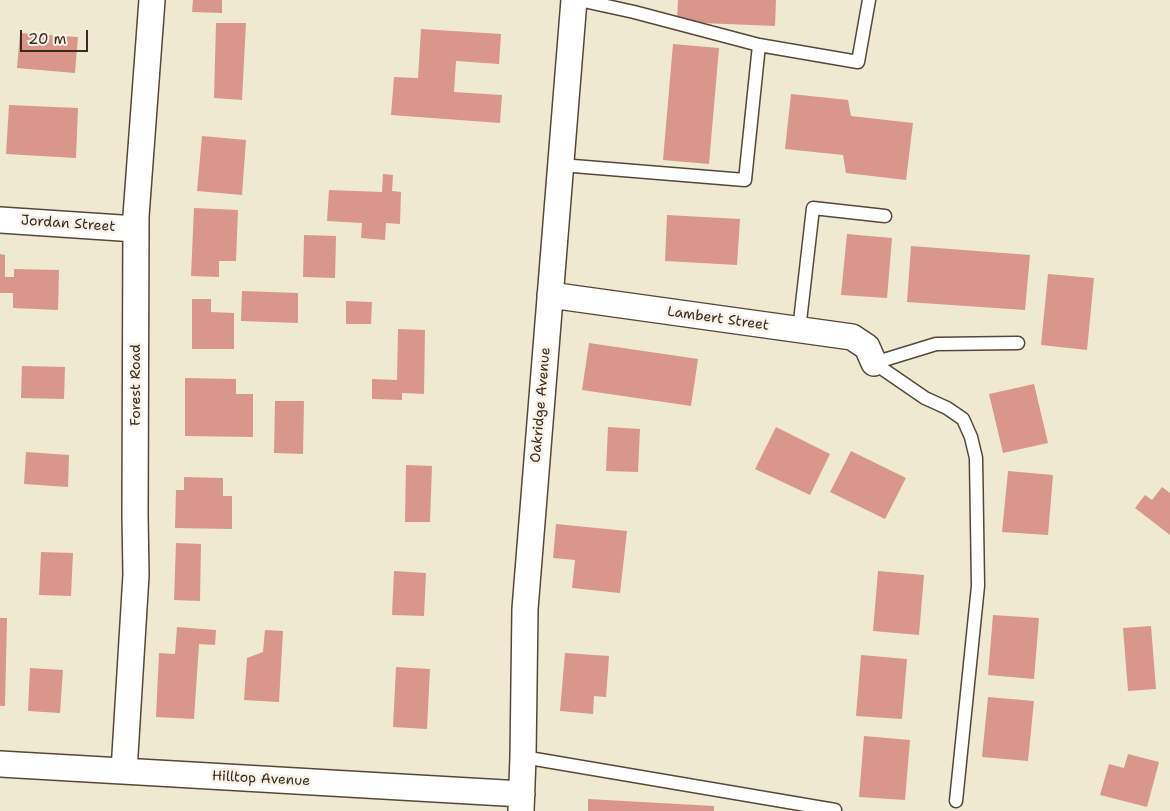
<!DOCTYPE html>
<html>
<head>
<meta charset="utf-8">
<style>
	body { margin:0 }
	#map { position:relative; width:1170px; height:811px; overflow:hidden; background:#f0e9d2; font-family:"Shantell Sans",sans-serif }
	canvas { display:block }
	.scale { position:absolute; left:20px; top:30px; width:68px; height:22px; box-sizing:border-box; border:2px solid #3b2a1e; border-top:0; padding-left:6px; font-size:15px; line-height:18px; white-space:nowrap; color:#3b2a1e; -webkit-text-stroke:4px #f7f3e8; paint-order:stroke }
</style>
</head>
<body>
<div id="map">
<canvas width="1170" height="811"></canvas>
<div class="scale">20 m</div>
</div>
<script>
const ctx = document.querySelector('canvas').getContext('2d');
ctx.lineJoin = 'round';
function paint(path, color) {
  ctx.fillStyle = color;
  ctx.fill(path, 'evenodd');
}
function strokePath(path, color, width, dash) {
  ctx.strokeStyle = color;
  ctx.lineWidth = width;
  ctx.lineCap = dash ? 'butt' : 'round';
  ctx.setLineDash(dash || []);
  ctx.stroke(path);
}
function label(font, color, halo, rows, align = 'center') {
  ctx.font = font + ' "Shantell Sans",sans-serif';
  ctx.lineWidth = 5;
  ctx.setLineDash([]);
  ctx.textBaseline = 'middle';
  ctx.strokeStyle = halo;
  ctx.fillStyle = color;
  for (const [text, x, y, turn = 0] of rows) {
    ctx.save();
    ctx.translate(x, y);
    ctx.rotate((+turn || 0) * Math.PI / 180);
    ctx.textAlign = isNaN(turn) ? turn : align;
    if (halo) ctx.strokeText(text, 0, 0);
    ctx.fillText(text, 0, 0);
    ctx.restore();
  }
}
const building = new Path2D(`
	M193,0H222V13L192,12Z
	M678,0H776L775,26L677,22Z
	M216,23H246L242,100L214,98Z
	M421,29L501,34L499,64L456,61L454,92L502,95L500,123L391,115L394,77L418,78Z
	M20,33L78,37L75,73L17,68Z
	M673,44L719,48L709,164L663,160Z
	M791,94L848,100L851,116L913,123L906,180L846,173L843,155L785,149Z
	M9,105L78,108L76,158L6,154Z
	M202,136L246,140L242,195L197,191Z
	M383,174L393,175L392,191L401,192L400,224L386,223L385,240L361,238L362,223L327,221L329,190L382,192Z
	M194,208L238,210L236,261H219V277L191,276Z
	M667,215L740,219L737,265L665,261Z
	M847,234L892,238L887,298L841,295Z
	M304,235L336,236L335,278L303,277Z
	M911,246L1030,255L1025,310L907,302Z
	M0,254L5,255V277H14V269L59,270L58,310L13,308V293H0Z
	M1048,274L1094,278L1087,350L1041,345Z
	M242,291L298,293V323L241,321Z
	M192,299H211V312L234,313V349H192Z
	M346,301L372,302L371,324H346Z
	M398,329L425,330L424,394L402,393V400L372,399V379L397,380Z
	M589,343L698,359L691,406L582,390Z
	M22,366L65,367L64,399L21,398Z
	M185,378L236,379V394H253V437L185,436Z
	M1034,384L1048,443L1003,453L989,394Z
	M275,401H304L303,454L274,453Z
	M608,427L640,429L638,472L606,471Z
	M776,427L830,454L810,495L755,469Z
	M851,451L906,478L885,519L830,492Z
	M26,452L69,455L68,487L24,484Z
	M406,465L432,466L430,522H405Z
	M1008,471L1053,475L1048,535L1002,532Z
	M184,477L223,478V496H232V529L175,528L176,490H184Z
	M1162,487L1170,493V535L1135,508L1145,495L1152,500Z
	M556,524L627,531L620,593L572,588L575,560L553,558Z
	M176,543L201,544L200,601L174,600Z
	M41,552L73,553L71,596L39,595Z
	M394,571L426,573L424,616L392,615Z
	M878,571L924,575L919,635L873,631Z
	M993,615L1039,618L1034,679L988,675Z
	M0,618H7L5,706H0Z
	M1151,626L1156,689L1128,691L1123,628Z
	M177,627L216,630L215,645L199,644L194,719L156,717L159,653L175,654Z
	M265,630L283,631L279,702L244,700L247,658L263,652Z
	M565,653L609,656L606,697L594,696L593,714L560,711Z
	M861,655L907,659L902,719L856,716Z
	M396,667L430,669L427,729L393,727Z
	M30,668L63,670L60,713L28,711Z
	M988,697L1034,701L1028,761L982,757Z
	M864,736L910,740L905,800L859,797Z
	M1128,754L1159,762L1147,807L1100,795L1109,764L1124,768Z
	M588,799L714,806V811H588Z`);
const service = new Path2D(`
	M759,45L858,62L869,0
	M561,165L745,180L759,45L634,12L579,0
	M799,330L813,208L885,216
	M874,363L925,398L947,408L963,419L971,437L976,458L978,586L956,801
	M874,363L936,344L1018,343
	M523,757L835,810V811`);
const minor = new Path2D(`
	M0,220L136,229
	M550,295L852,337L867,347L874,363
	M0,764L522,794
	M124,771L136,575L135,515L136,216L152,0
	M521,811L523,757L525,609L574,0`);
const streetNames = [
	["Jordan Street",68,224,4],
	["Lambert Street",718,319,8],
	["Forest Road",136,385,-90],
	["Oakridge Avenue",541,405,-85],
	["Hilltop Avenue",261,779,3]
];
paint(building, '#d8978a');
strokePath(service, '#564739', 15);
strokePath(minor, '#564739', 28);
strokePath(service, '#fff', 12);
strokePath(minor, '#fff', 25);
label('14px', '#3b2a1e', '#f7f3e8', streetNames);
</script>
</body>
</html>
